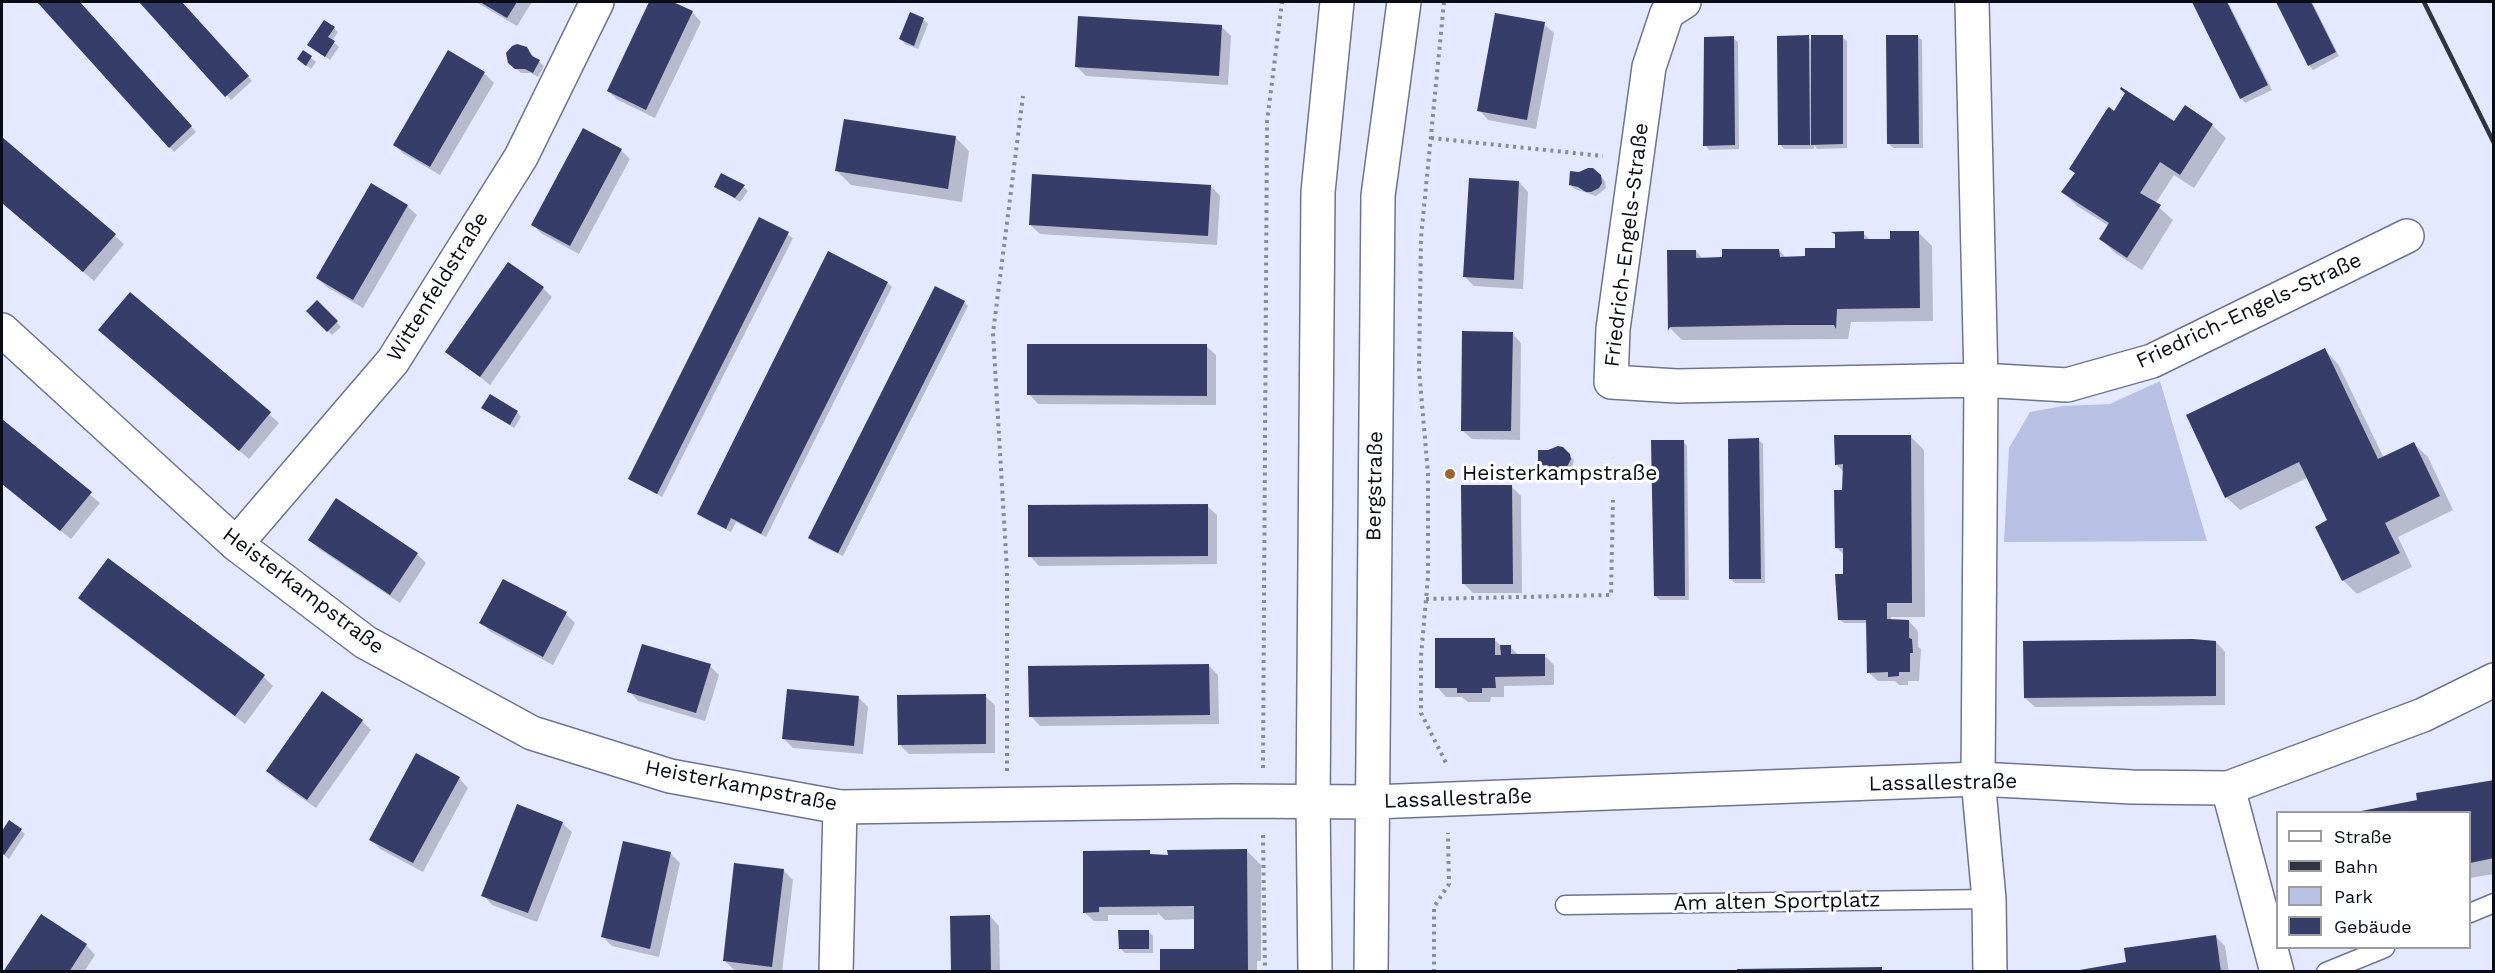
<!DOCTYPE html>
<html>
<head>
<meta charset="utf-8">
<style>
	body { margin:0 }
	#map { position:relative; width:2495px; height:973px; overflow:hidden; background:#e4e9ff; font-family:"Work Sans",sans-serif }
	canvas { display:block }
	.frame { position:absolute; inset:0; border:3px solid #090c17; pointer-events:none }
	.legend { position:absolute; left:2276px; top:811px; width:195px; height:138px; box-sizing:border-box; background:#fff; border:2px solid #9d9ea2; margin:0; padding:8px 10px; list-style:none; font-size:18px; color:#090c17 }
	.legend li { display:flex; align-items:center; gap:12px; height:30px }
	.legend b { width:30px; border:2px solid #9d9ea2 }
</style>
</head>
<body>
<div id="map">
<canvas width="2495" height="973"></canvas>
<div class="frame"></div>
<ul class="legend">
<li><b style="height:8px;background:#fff"></b>Straße</li>
<li><b style="height:8px;background:#303441"></b>Bahn</li>
<li><b style="height:16px;background:#b8c0e3"></b>Park</li>
<li><b style="height:16px;background:#363d68"></b>Gebäude</li>
</ul>
</div>
<script>
const ctx = document.querySelector('canvas').getContext('2d');
ctx.lineJoin = 'round';
function paint(path, color) {
  ctx.fillStyle = color;
  ctx.fill(path, 'evenodd');
}
function strokePath(path, color, width, dash) {
  ctx.strokeStyle = color;
  ctx.lineWidth = width;
  ctx.lineCap = dash ? 'butt' : 'round';
  ctx.setLineDash(dash || []);
  ctx.stroke(path);
}
function label(font, color, halo, rows, align = 'center') {
  ctx.font = font + ' "Work Sans",sans-serif';
  ctx.lineWidth = 6;
  ctx.setLineDash([]);
  ctx.textBaseline = 'middle';
  ctx.strokeStyle = halo;
  ctx.fillStyle = color;
  for (const [text, x, y, turn = 0] of rows) {
    ctx.save();
    ctx.translate(x, y);
    ctx.rotate((+turn || 0) * Math.PI / 180);
    ctx.textAlign = isNaN(turn) ? turn : align;
    if (halo) ctx.strokeText(text, 0, 0);
    ctx.fillText(text, 0, 0);
    ctx.restore();
  }
}
const green = new Path2D(`
	M2160,381L2207,541L2004,542L2009,448L2030,412L2063,406L2110,404Z`);
const shadow = new Path2D(`
	M39,2H78L196,132L174,152Z
	M141,2H181L252,81L231,100Z
	M476,2H532L517,26Z
	M651,2H669L692,12L701,22L655,118L618,100L608,91Z
	M2193,2H2228L2272,90L2245,103L2241,98Z
	M2278,2H2312L2339,56L2313,70L2309,65Z
	M923,19L928,24L918,49L905,44L901,39Z
	M1544,24L1554,33L1536,129L1488,120L1479,110Z
	M1221,26L1231,36L1228,85L1086,76L1076,66Z
	M334,28L338,32L332,41L339,47L330,60L309,45Z
	M1917,36L1922,40L1923,148H1893L1889,144Z
	M1808,37L1812,41L1842,37L1847,41V148L1817,149L1814,145V149H1784L1780,144Z
	M1733,38L1738,42L1739,149L1709,150L1705,145Z
	M526,49L544,66L538,77L531,73H521L514,67Z
	M304,52L316,62L311,69L303,63Z
	M449,52L484,73L494,83L440,175L404,154L394,145Z
	M2114,113L2175,123L2212,125L2226,138L2194,188L2174,175L2155,204L2173,220L2142,270L2115,253L2101,239L2109,226L2077,206L2063,192Z
	M955,137L969,151L962,202L851,185L837,171Z
	M2,139L124,244L94,281L2,203Z
	M621,150L630,159L579,254L542,234L533,225Z
	M1597,172L1605,181L1606,188L1596,196L1575,189L1570,185Z
	M1519,182L1528,192L1523,289L1474,286L1465,277Z
	M371,185L407,206L417,215L363,308L327,287L317,278Z
	M716,186L744,187L748,191L740,202Z
	M1211,186L1220,196L1217,245L1040,234L1030,225Z
	M760,219L793,238L662,497L630,479Z
	M1918,232L1932,246L1933,321L1851,322L1848,339L1682,340L1669,327L1696,251L1703,259L1724,258L1779,250L1786,258H1806L1836,249L1863,233L1871,241L1892,240Z
	M888,283L892,287L766,537L736,522L731,532L703,518L699,513Z
	M543,288L552,297L490,385L447,351Z
	M131,294L279,423L249,459L100,330Z
	M317,302L341,327L332,335L308,311Z
	M964,302L968,306L843,556L815,543L810,538Z
	M1512,333L1521,343L1520,440L1472,439L1462,430Z
	M1206,346L1216,355V405L1038,404L1029,394Z
	M2325,350L2338,364L2384,458L2414,444L2428,457L2453,510L2398,537L2412,567L2357,594L2343,580L2329,521L2307,478L2240,510L2226,497Z
	M488,412H517L521,417L514,428Z
	M2,422L100,503L71,539L2,484Z
	M1910,436L1924,450L1925,617H1891V621H1909L1918,631V647L1921,649L1919,681H1908V685H1899L1895,681H1878L1868,672V623H1844L1839,619L1837,575H1845L1844,555L1836,547L1844,492V472L1836,464Z
	M1759,440L1763,444L1765,583H1735L1731,579Z
	M1683,441L1687,446L1689,600H1660L1655,596Z
	M1562,449L1574,460L1571,471L1562,474L1553,469H1544L1540,465Z
	M1511,486L1521,496L1522,593H1473L1464,584Z
	M1207,506L1217,515V564L1039,566L1030,556Z
	M310,540L417,554L426,563L400,603L319,549Z
	M108,560L264,677L273,686L245,724L89,607L80,598Z
	M566,614L575,623L553,665L491,632L481,623Z
	M1494,639L1502,647H1510L1520,656H1545L1554,665V685L1504,686V697H1491L1490,702H1468L1462,697H1446L1437,687Z
	M2216,642L2225,652V705L2035,707L2025,698Z
	M710,666L719,675L705,721L638,701L629,691Z
	M1209,666L1218,675L1219,724L1040,726L1031,716Z
	M985,696L995,705V753L909,754L900,745Z
	M858,697L868,707L863,754L793,748L784,739Z
	M362,721L371,730L316,808L277,781L268,771Z
	M459,778L468,788L423,872L380,849L371,839Z
	M2494,781V874L2470,878V812H2358L2419,802Z
	M9,822L25,834L9,859L2,853V834Z
	M562,823L572,832L537,922L492,905L483,895Z
	M1247,851L1261,865V961H1257V972H1162L1198,951L1196,919L1165,920L1157,912L1158,915H1108V921H1094L1084,912L1152,856Z
	M670,853L680,863L659,957L612,946L602,936Z
	M783,870L793,880L782,972L734,970L724,960Z
	M990,916L999,926L1000,972H952Z
	M1148,931L1153,936V953H1125L1120,948Z
	M2215,936L2225,946L2229,972H2069L2128,963Z
	M86,945L95,955L84,972H5Z`);
const building = new Path2D(`
	M37,2H80L192,126L169,148Z
	M139,2H182L249,76L225,97Z
	M480,2H517L507,18Z
	M649,2H673L693,11L646,110L607,91Z
	M2192,2H2227L2268,85L2240,99Z
	M2276,2H2311L2336,52L2308,66Z
	M910,12L924,18L914,46L899,39Z
	M1495,13L1545,22L1527,120L1477,111Z
	M1078,16L1222,25L1219,76L1075,67Z
	M324,20L335,27L328,37L335,41L325,57L307,45Z
	M1809,35L1810,145H1778L1777,36Z
	M1811,35H1843V144L1811,145Z
	M1886,35H1918L1919,144H1887Z
	M1734,36L1735,145L1703,146L1704,37Z
	M517,44L527,47L532,56L540,60L533,73L525,69H515L508,63L506,53L512,46Z
	M303,50L312,56L306,66L297,59Z
	M448,50L485,72L430,167L393,145Z
	M2121,87L2174,121L2185,105L2213,124L2180,175L2160,162L2140,193L2161,205L2127,258L2099,239L2109,223L2061,192L2075,173L2069,169L2107,109L2109,107L2114,111L2125,93L2120,89Z
	M844,119L956,136L948,189L835,171Z
	M583,128L622,149L570,246L531,225Z
	M2,137L116,234L83,272L2,203Z
	M1588,168H1593L1601,175L1602,183L1599,188L1591,192H1586L1578,187L1569,185L1570,171L1579,172Z
	M721,173L745,185L735,198L714,187Z
	M1032,174L1211,185L1208,236L1029,225Z
	M1469,178L1519,181L1514,280L1463,277Z
	M371,183L408,205L353,300L316,278Z
	M759,217L789,232L657,494L628,479Z
	M1864,231V239H1890V231H1919L1920,308L1837,309L1836,329L1834,325H1787L1670,327L1668,331L1667,250H1696V258L1722,257V249H1779L1780,257L1805,256V248H1835V234L1831,232Z
	M828,251L888,282L761,534L731,518L726,529L697,514Z
	M508,262L544,287L480,377L445,352Z
	M935,286L965,301L838,553L808,538Z
	M130,292L271,412L239,451L98,330Z
	M317,300L338,321L327,332L306,311Z
	M1462,331L1513,332L1511,431H1461Z
	M1027,344H1207V396L1027,395Z
	M2325,348L2378,459L2414,442L2440,496L2385,523L2400,553L2342,581L2315,527L2327,520L2299,462L2225,498L2186,415Z
	M490,394L518,411L510,425L481,408Z
	M2,419L92,492L60,531L2,484Z
	M1834,435H1911L1912,603H1887V619L1909,620V638L1912,639L1913,653H1910V672H1899V676L1888,677V672L1867,673L1866,620H1838L1835,574H1843V548H1835L1834,490H1842L1843,464L1835,465Z
	M1759,438L1761,579H1729L1728,439Z
	M1651,440H1684L1685,596H1654Z
	M1558,446L1563,447L1570,454L1571,459L1567,467L1557,470L1547,465H1538V450H1548Z
	M1461,485H1512L1513,584H1462Z
	M336,498L418,553L390,595L308,540Z
	M1208,504V556L1028,557V505Z
	M108,558L265,675L235,716L78,598Z
	M503,579L567,612L543,657L479,623Z
	M1435,638H1495V655H1501L1500,645H1511V654H1545V676L1495,677L1496,688H1482V693H1457V688H1435Z
	M2193,639L2216,641V696L2024,698L2023,641Z
	M642,644L711,664L696,713L627,692Z
	M1209,664L1210,715L1029,717L1028,666Z
	M787,689L859,696L854,746L782,739Z
	M322,691L363,720L307,800L266,771Z
	M986,694V744L898,745L897,695Z
	M416,753L460,777L413,863L369,840Z
	M2494,780V858L2470,863V812H2356L2417,800L2416,793Z
	M517,804L563,822L528,913L481,896Z
	M9,820L22,829L4,855L2,853V831Z
	M623,841L671,852L650,949L601,937Z
	M1247,849L1248,972H1160V949H1194V906L1099,907V912L1083,913V851L1150,850V854L1168,855L1167,850Z
	M734,863L784,869L772,967L723,961Z
	M41,914L87,944L69,972H3Z
	M990,915L991,972H951L950,916Z
	M1118,930H1149V949H1119Z
	M2216,935L2221,972H2068L2126,962L2124,948Z
	M1882,967V972H1737V969Z`);
const path = new Path2D(`
	M1444,2L1421,238L1419,370L1428,473V577L1421,656V713L1447,765
	M1431,138L1603,156
	M1426,599L1611,595L1613,500
	M1263,768L1267,122L1282,2
	M1007,771V571L993,333L1023,96
	M1263,835L1265,972
	M1434,972V907L1449,884L1448,833`);
const lane = new Path2D(`
	M1565,905L1989,899
	M2470,913L2494,903
	M2326,972L2385,948`);
const street = new Path2D(`
	M1684,2L1667,13L1649,67L1613,329L1611,382L1677,386L1981,380L2067,385L2152,361L2407,236
	M1972,2L1981,380L1978,779L1989,899L1990,972
	M236,544L393,361L521,157L597,2
	M2228,788L2277,972
	M836,972L840,807`);
const secondary = new Path2D(`
	M2,330L236,544L365,642L532,733L670,776L840,807L1236,801L1372,802L1978,779L2132,787L2228,788L2423,715L2494,680
	M1315,972L1313,802L1318,192L1337,2
	M1371,972L1378,196L1404,2`);
const rail = new Path2D(`
	M2424,2L2494,143`);
const markers = [
	[1450,474,6,"#9f6524"]
];
const streetNames = [
	["Friedrich-Engels-Straße",1627,245,-83],
	["Wittenfeldstraße",438,287,-58],
	["Friedrich-Engels-Straße",2249,311,-25],
	["Bergstraße",1375,486,-89],
	["Heisterkampstraße",303,591,37],
	["Lassallestraße",1943,783,-1],
	["Heisterkampstraße",741,786,11],
	["Lassallestraße",1458,799,-2],
	["Am alten Sportplatz",1777,902,-1]
];
const poiNames = [
	["Heisterkampstraße",1462,474]
];
paint(green, '#b8c0e3');
paint(shadow, '#0003');
paint(building, '#363d68');
strokePath(lane, '#6d7493', 21);
strokePath(street, '#6d7493', 36);
strokePath(secondary, '#6d7493', 36);
strokePath(path, '#878b9c', 4, [3, 4.5]);
strokePath(lane, '#fff', 18);
strokePath(street, '#fff', 33);
strokePath(secondary, '#fff', 33);
strokePath(rail, '#303441', 4.5);
for (const [x, y, r, color] of markers) {
  const dot = new Path2D();
  dot.arc(x, y, r, 0, 2 * Math.PI);
  ctx.fillStyle = color;
  ctx.fill(dot);
  strokePath(dot, '#fff', 2);
}
label('21px', '#090c17', '#fff', streetNames);
label('21px', '#090c17', '#fff', poiNames, 'left');
</script>
</body>
</html>
